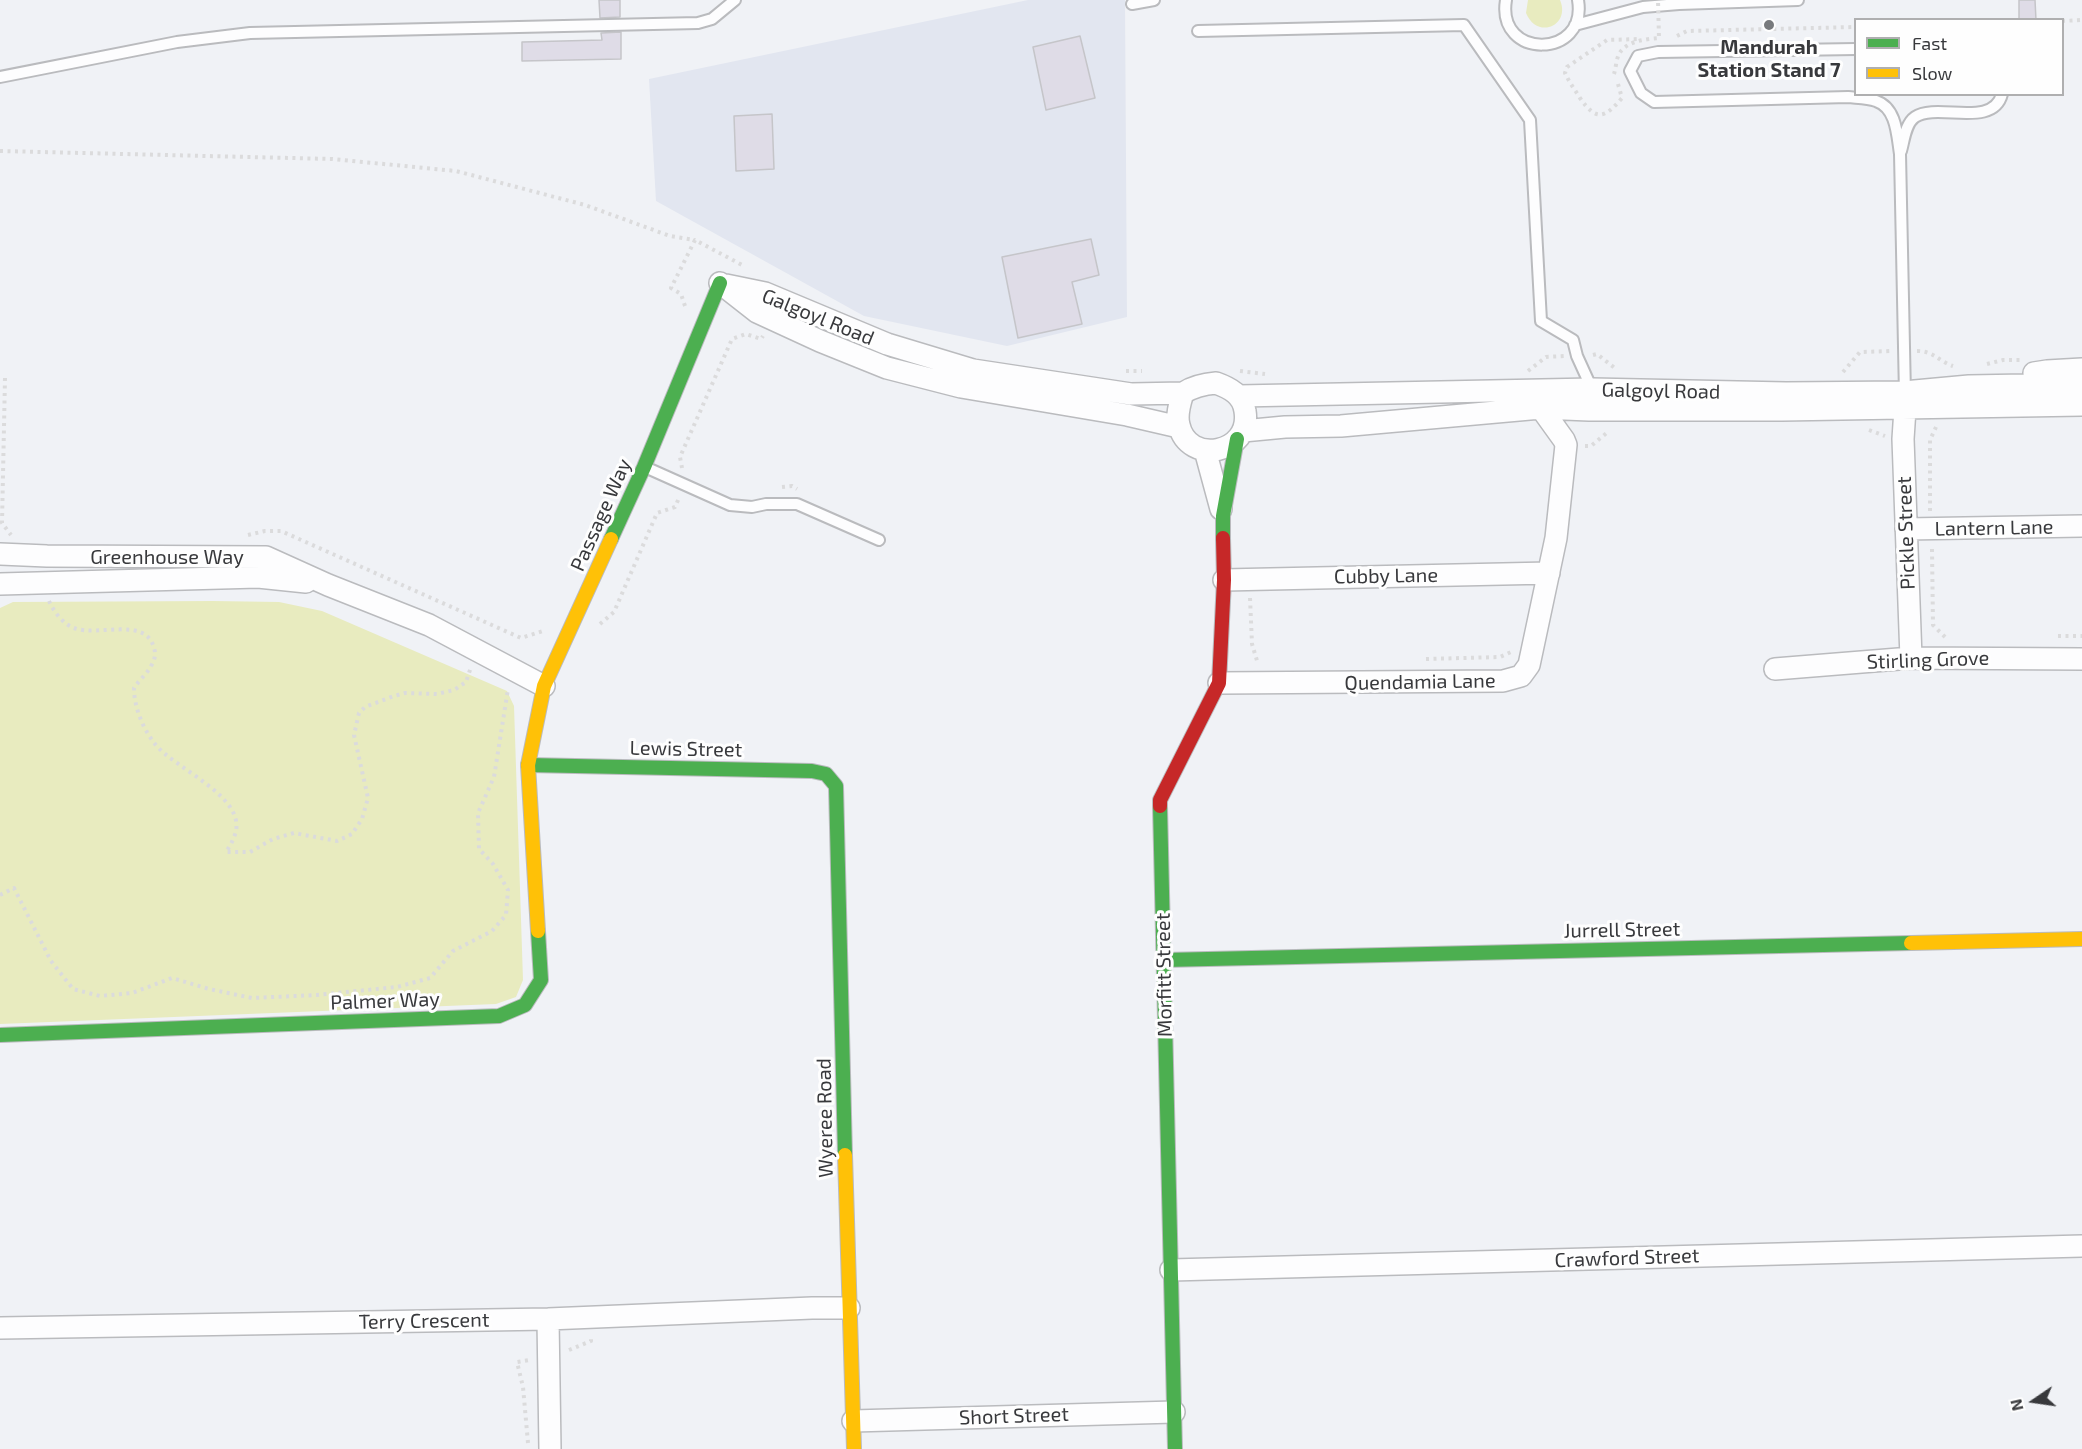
<!DOCTYPE html>
<html>
<head>
<meta charset="utf-8">
<style>
	body { margin:0 }
	#map { position:relative; width:2082px; height:1449px; overflow:hidden; background:#f0f2f6; font-family:"Exo 2",sans-serif }
	canvas { display:block }
	.legend { position:absolute; left:1854px; top:18px; width:210px; height:78px; box-sizing:border-box; background:#fefefe; border:2px solid #afafb0; margin:0; padding:8px 10px; list-style:none; font-size:18px; color:#38393c }
	.legend li { display:flex; align-items:center; gap:12px; height:30px }
	.legend b { width:30px; border:2px solid #afafb0 }
	.north { position:absolute; left:2004px; top:1371px; width:60px; height:60px; -webkit-text-stroke:4px #fefefe; paint-order:stroke; rotate:257deg; font-size:16px; font-weight:700; line-height:24px; text-align:center; color:#38393c }
	.north::after { content:''; display:block; margin:auto; width:21px; height:27px; background:#38393c; clip-path:polygon(50% 0,100% 100%,50% 72%,0 100%) }
</style>
</head>
<body>
<div id="map">
<canvas width="2082" height="1449"></canvas>
<ul class="legend">
<li><b style="height:8px;background:#4caf50"></b>Fast</li>
<li><b style="height:8px;background:#ffc107"></b>Slow</li>
</ul>
<div class="north">N</div>
</div>
<script>
const ctx = document.querySelector('canvas').getContext('2d');
ctx.lineJoin = 'round';
function paint(path, color) {
  ctx.fillStyle = color;
  ctx.fill(path, 'evenodd');
}
function strokePath(path, color, width, dash) {
  ctx.strokeStyle = color;
  ctx.lineWidth = width;
  ctx.lineCap = dash ? 'butt' : 'round';
  ctx.setLineDash(dash || []);
  ctx.stroke(path);
}
function label(font, color, halo, rows, align = 'center') {
  ctx.font = font + ' "Exo 2",sans-serif';
  ctx.lineWidth = 6;
  ctx.setLineDash([]);
  ctx.textBaseline = 'middle';
  ctx.strokeStyle = halo;
  ctx.fillStyle = color;
  for (const [text, x, y, turn = 0] of rows) {
    ctx.save();
    ctx.translate(x, y);
    ctx.rotate((+turn || 0) * Math.PI / 180);
    ctx.textAlign = isNaN(turn) ? turn : align;
    if (halo) ctx.strokeText(text, 0, 0);
    ctx.fillText(text, 0, 0);
    ctx.restore();
  }
}
const built = new Path2D(`
	M1028,0H1125L1127,317L1007,346L864,316L656,201L649,79Z`);
const green = new Path2D(`
	M1528,0H1560C1571,26 1537,40 1526,13Z
	M213,601L279,602L322,611L507,691L514,706L523,980L516,997L496,1004L0,1024V608L13,602Z`);
const building = new Path2D(`
	M599,0H620V17L600,18Z
	M2019,0H2035L2036,20H2019Z
	M621,32V59L522,61V42L602,40L601,33Z
	M1080,36L1095,98L1046,110L1033,47Z
	M772,114L774,169L736,171L734,116Z
	M1091,239L1099,275L1072,282L1082,324L1018,338L1002,257Z`);
const path = new Path2D(`
	M2062,21L2082,20
	M1677,36L1687,31L1856,27
	M1618,84L1622,98C1604,119 1596,121 1580,98C1575,90 1569,82 1565,73L1567,67L1607,40L1640,39
	M0,151L332,159L456,171L585,205L670,236L695,240
	M685,306L681,294L671,288L695,240L744,266
	M1917,351C1934,351 1938,361 1953,366
	M1593,355L1597,354L1616,369
	M1987,364L2003,360H2021
	M1126,371H1142
	M1240,371L1265,374
	M1528,371L1546,357L1564,356
	M1843,372L1860,352L1892,351
	M5,378L2,523L11,535
	M1869,430L1885,436
	M1585,446H1591L1609,431
	M682,468L680,457L732,339L746,334L761,339L763,336
	M782,487L792,486L797,489
	M1930,511V440L1936,427
	M248,535L265,531H281L521,638L543,631
	M1932,549L1933,625L1946,638
	M1250,598L1252,644L1258,664
	M49,601C54,612 63,624 74,628C98,637 146,616 154,648C156,654 155,660 151,666C147,674 139,680 134,688C134,707 143,729 155,744C175,769 243,795 236,831C234,839 230,846 226,852H250L273,839L294,833L337,841L352,834L362,819L368,798L354,735L359,713L365,707L394,696L405,693L437,694L454,690L466,682L471,667
	M600,624L614,612L657,513L675,507L679,498
	M2058,636H2082
	M1426,659L1500,657L1511,652
	M0,895L14,888L51,961L73,989L100,996L132,993L172,978L209,989L252,998L317,995L397,987L430,978L453,951L492,931L506,915L508,890L493,864L479,849L478,813L494,777L508,689
	M569,1350L591,1341V1337
	M528,1443L523,1387L517,1362L529,1360`);
const lane = new Path2D(`
	M1506,0C1496,60 1588,59 1578,0
	M1132,4L1154,0
	M1575,25L1643,7L1679,4L1798,0
	M1198,31L1464,25L1530,120L1541,321L1573,340L1577,356L1592,389
	M1856,49L1658,52L1638,56L1630,71L1641,93L1654,102L1848,97C1857,98 1868,98 1876,101C1897,108 1897,136 1900,154L1905,395
	M0,77L177,42L250,33L698,23L712,19L735,0
	M1901,151C1904,141 1905,124 1915,117C1937,102 1993,129 2002,94
	M645,467L730,505L752,507L766,504H797L879,540`);
const street = new Path2D(`
	M720,283L757,312L820,341L887,368L961,387L1127,415L1179,427
	M726,285L765,293L887,344L973,370L1131,394L1183,393
	M2034,373L2047,371L2082,369
	M1216,383C1230,388 1243,395 1245,411C1252,454 1188,466 1179,425C1176,414 1180,403 1183,393C1194,386 1204,384 1216,383Z
	M1239,396L1592,389L1786,393L1904,392L1969,386L2082,384
	M1905,409L1903,439L1911,658
	M1243,431L1285,427L1341,426L1541,408L1589,410H1782L2082,405
	M1205,450L1221,509
	M1906,529L2082,526
	M0,554L47,556L266,557L328,585L429,625L544,686
	M1224,580L1549,573
	M0,584L258,577L306,582
	M1775,669L1911,658L2082,659
	M1219,683L1503,681L1521,676L1529,665L1556,538L1566,445L1564,440L1541,408
	M1171,1270L2082,1246
	M548,1319L550,1449
	M0,1328L548,1319L812,1308H849
	M853,1421L1174,1412`);
const fast = new Path2D(`
	M1223,538V516L1237,439
	M611,539L644,467L720,283
	M528,765L812,771L826,774L836,786L845,1155
	M1160,806L1175,1449
	M1164,960L1911,943
	M0,1035L499,1016L525,1005L541,980L538,931`);
const slow = new Path2D(`
	M538,931L528,765L544,686L611,539
	M1911,943L2082,939
	M845,1155L854,1449`);
const jam = new Path2D(`
	M1160,806V800L1219,683L1224,580L1223,538`);
const pathBridge = new Path2D(`
	M1614,74C1616,68 1616,60 1619,54C1626,41 1646,39 1659,38L1658,0`);
const markers = [
	[1769,25,6,"#787a7d"]
];
const poiNames = [
	["Mandurah",1769,47],
	["Station Stand 7",1769,70]
];
const streetNames = [
	["Galgoyl Road",818,317,22],
	["Galgoyl Road",1661,391,1],
	["Passage Way",601,515,-66],
	["Lantern Lane",1994,528,-1],
	["Pickle Street",1906,533,-92],
	["Greenhouse Way",167,557],
	["Cubby Lane",1386,576,-1],
	["Stirling Grove",1928,660,-2],
	["Quendamia Lane",1420,682,-1],
	["Lewis Street",686,749,1],
	["Jurrell Street",1622,930,-1],
	["Morfitt Street",1164,975,-91],
	["Palmer Way",385,1001,-2],
	["Wyeree Road",825,1118,-91],
	["Crawford Street",1627,1258,-2],
	["Terry Crescent",424,1321,-1],
	["Short Street",1014,1416,-2]
];
paint(built, '#e2e6f0');
paint(green, '#e8ebbf');
paint(building, '#dfdce7');
strokePath(building, '#c5c5c9', 1.5);
strokePath(lane, '#babbbe', 14);
strokePath(street, '#babbbe', 24);
strokePath(fast, '#babbbe', 16);
strokePath(slow, '#babbbe', 16);
strokePath(jam, '#babbbe', 16);
strokePath(path, '#dbdbdc', 4, [3, 4.5]);
strokePath(lane, '#fdfdfe', 10);
strokePath(street, '#fdfdfe', 21);
strokePath(fast, '#4caf50', 14);
strokePath(slow, '#ffc107', 14);
strokePath(jam, '#c62828', 14);
strokePath(pathBridge, '#dbdbdc', 4, [3, 4.5]);
for (const [x, y, r, color] of markers) {
  const dot = new Path2D();
  dot.arc(x, y, r, 0, 2 * Math.PI);
  ctx.fillStyle = color;
  ctx.fill(dot);
  strokePath(dot, '#fefefe', 2);
}
label('bold 20px', '#38393c', '#fefefe', poiNames);
label('20px', '#38393c', '#fefefe', streetNames);
</script>
</body>
</html>
